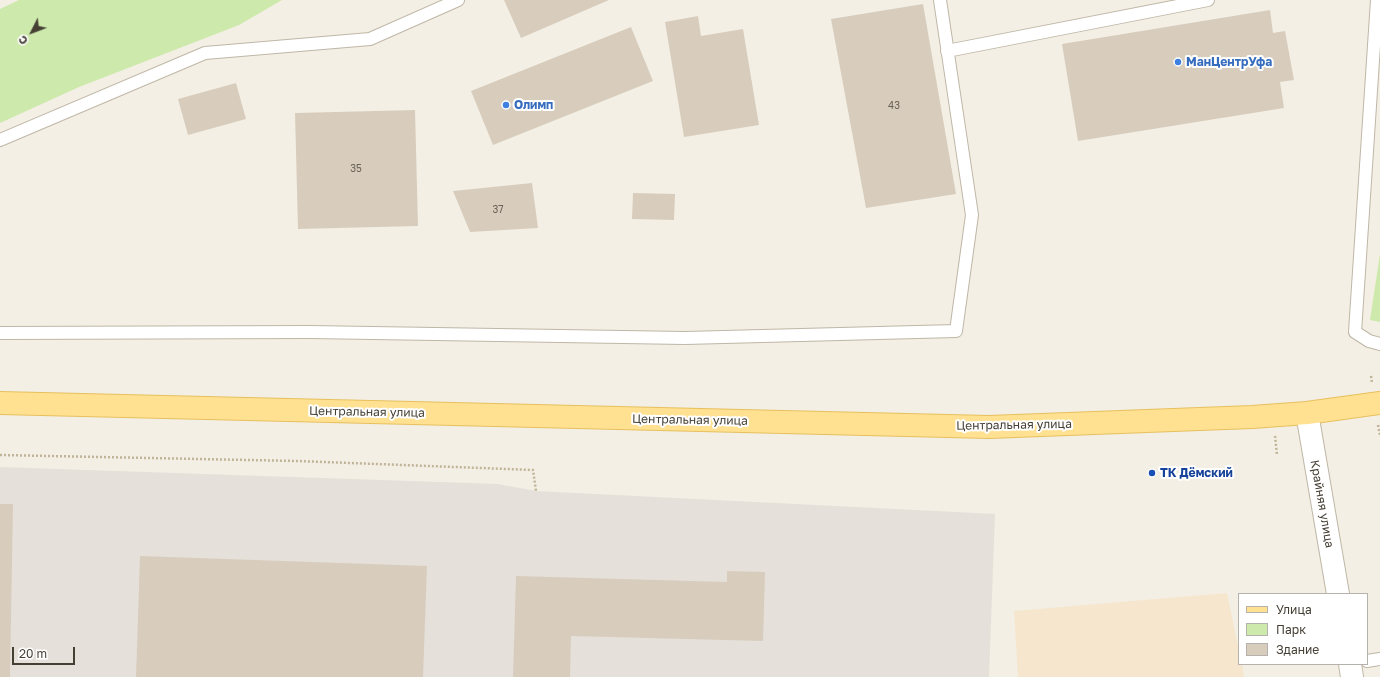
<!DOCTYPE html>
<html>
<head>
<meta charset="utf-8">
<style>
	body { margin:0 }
	#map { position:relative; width:1380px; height:677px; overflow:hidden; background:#f3efe4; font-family:"Golos Text",sans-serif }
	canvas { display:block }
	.legend { position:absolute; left:1238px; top:593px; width:130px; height:72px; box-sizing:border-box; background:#fff; border:1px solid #b5b2ae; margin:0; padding:5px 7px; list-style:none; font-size:12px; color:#453f34 }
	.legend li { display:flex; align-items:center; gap:8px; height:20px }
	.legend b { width:20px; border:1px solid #b5b2ae }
	.north { position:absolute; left:12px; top:12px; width:40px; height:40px; -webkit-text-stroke:3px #fff; paint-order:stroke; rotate:228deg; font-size:11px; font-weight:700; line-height:16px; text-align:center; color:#453f34 }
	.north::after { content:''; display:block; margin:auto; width:14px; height:18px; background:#453f34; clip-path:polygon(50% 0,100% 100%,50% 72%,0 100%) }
	.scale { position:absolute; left:12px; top:647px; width:63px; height:18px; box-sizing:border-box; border:2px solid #453f34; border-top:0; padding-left:5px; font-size:12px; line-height:14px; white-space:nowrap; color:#453f34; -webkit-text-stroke:3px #fff; paint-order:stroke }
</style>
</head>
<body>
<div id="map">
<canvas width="1380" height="677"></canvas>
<ul class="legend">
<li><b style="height:5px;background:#ffe191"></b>Улица</li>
<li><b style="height:11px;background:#cde9ab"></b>Парк</li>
<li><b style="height:11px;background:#d8cdbd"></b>Здание</li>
</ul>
<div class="north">С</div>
<div class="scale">20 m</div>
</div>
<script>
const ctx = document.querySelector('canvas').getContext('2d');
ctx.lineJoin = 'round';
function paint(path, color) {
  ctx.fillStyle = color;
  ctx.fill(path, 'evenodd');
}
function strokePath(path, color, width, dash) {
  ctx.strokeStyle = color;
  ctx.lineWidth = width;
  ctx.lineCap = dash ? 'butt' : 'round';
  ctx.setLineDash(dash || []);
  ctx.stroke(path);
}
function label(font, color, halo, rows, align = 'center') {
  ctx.font = font + ' "Golos Text",sans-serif';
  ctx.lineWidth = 4;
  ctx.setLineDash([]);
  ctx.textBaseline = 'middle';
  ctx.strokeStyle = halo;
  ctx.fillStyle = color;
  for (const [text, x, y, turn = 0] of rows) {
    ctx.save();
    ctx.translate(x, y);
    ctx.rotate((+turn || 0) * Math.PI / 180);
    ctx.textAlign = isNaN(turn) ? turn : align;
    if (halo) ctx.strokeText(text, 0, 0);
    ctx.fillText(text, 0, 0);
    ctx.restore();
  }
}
const commercial = new Path2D(`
	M1227,593L1239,651V664H1242L1244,677H1018L1014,611Z`);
const industrial = new Path2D(`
	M0,467L498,484L536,491L995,514L989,677H0Z`);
const green = new Path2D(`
	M19,0H282L239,25L79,87L0,123V9Z
	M1380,254V322L1370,320Z`);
const building = new Path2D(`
	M504,0H609L521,38Z
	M923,4L956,194L866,208L831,19Z
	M1270,10L1273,33L1285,31L1294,80L1280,82L1284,108L1078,141L1062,44Z
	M698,16L701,36L743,29L759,125L684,137L665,22Z
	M631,27L653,81L493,145L471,91Z
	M236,83L246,119L188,135L178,99Z
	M415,110L418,226L298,229L295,113Z
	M532,183L538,228L470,232L453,191Z
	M633,193L675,194L674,220L632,219Z
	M0,504H13L10,677H0Z
	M140,556L427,566L423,677H136Z
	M727,571L765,572L763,641L571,636L570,677H513L516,576L727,582Z`);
const path = new Path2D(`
	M1371,376L1372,383
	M1378,425L1380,435
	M1275,436L1277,455
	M0,455L298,461L533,470L536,491`);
const service = new Path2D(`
	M1377,0L1355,332L1369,341L1380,344
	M947,51L1208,0
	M0,140L205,53L370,39L458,0
	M0,333L310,332L685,338L956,331L972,215L940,0
	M1367,661L1380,659`);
const minor = new Path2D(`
	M1307,413L1338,594
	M1350,664L1352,677`);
const primary = new Path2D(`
	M0,403L989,427L1252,417L1307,413L1380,403`);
const markers = [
	[1178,62,4,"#3f7fe0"],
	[506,105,4,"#3f7fe0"],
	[1152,473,4,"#1a4fb4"]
];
const numberNames = [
	["43",894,106],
	["35",356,169],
	["37",498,210]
];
const shopNames = [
	["МанЦентрУфа",1186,62],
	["Олимп",514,105]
];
const streetNames = [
	["Центральная улица",367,412,1],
	["Центральная улица",690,420,1],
	["Центральная улица",1014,425,-1],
	["Крайняя улица",1322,504,80]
];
const transitNames = [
	["ТК Дёмский",1160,473]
];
paint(commercial, '#f6e6ce');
paint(industrial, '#e5e0da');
paint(green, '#cde9ab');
paint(building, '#d8cdbd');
strokePath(service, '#bfb7a7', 14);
strokePath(minor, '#bfb7a7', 24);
strokePath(primary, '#e7c05e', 24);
strokePath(path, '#c1b398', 2.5, [2, 2]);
strokePath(service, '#fff', 12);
strokePath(minor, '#fff', 22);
strokePath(primary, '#ffe191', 22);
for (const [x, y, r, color] of markers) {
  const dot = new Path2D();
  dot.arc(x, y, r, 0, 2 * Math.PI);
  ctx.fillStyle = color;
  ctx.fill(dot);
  strokePath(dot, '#fff', 1.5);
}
label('10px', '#6a6256', null, numberNames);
label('bold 12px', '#366cbe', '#fff', shopNames, 'left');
label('12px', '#453f34', '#fff', streetNames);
label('bold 12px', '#164399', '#fff', transitNames, 'left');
</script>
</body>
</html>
